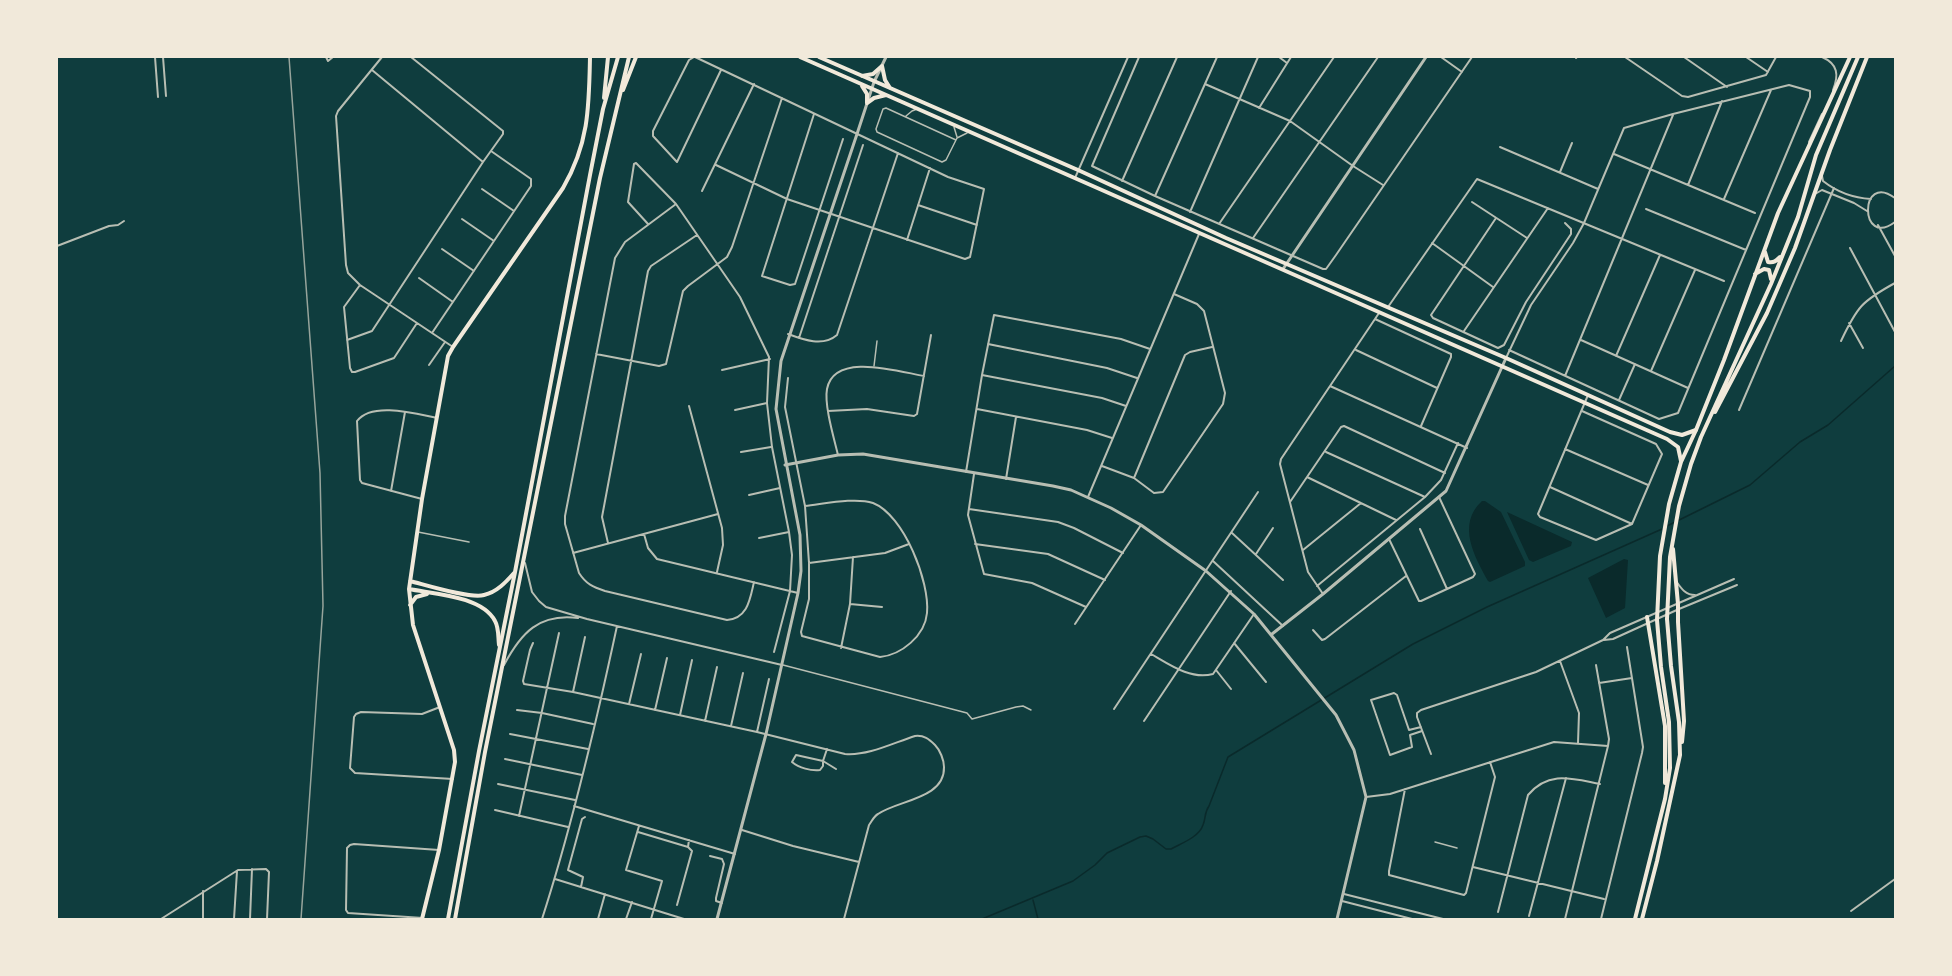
<!DOCTYPE html>
<html>
<head>
<meta charset="utf-8">
<style>
	body { margin:0 }
	#map { position:relative; width:1952px; height:976px; overflow:hidden; background:#0f3d3e; font-family:"Noto Sans",sans-serif }
	canvas { display:block }
	.frame { position:absolute; inset:0; border:58px solid #f1e9da; pointer-events:none }
</style>
</head>
<body>
<div id="map">
<canvas width="1952" height="976"></canvas>
<div class="frame"></div>
</div>
<script>
const ctx = document.querySelector('canvas').getContext('2d');
ctx.lineJoin = 'round';
function paint(path, color) {
  ctx.fillStyle = color;
  ctx.fill(path, 'evenodd');
}
function strokePath(path, color, width, dash) {
  ctx.strokeStyle = color;
  ctx.lineWidth = width;
  ctx.lineCap = dash ? 'butt' : 'round';
  ctx.setLineDash(dash || []);
  ctx.stroke(path);
}
const water = new Path2D(`
	M1482,501H1485L1501,512L1525,562V566L1490,582L1488,581C1475,557 1456,525 1482,501Z
	M1507,512L1572,542L1571,546L1533,562L1529,560Z
	M1624,559L1628,560L1625,608L1606,618L1588,578Z`);
const stream = new Path2D(`
	M1667,526L1750,485L1800,442L1828,425L1895,366
	M1033,900L1038,919
	M982,919L1073,881L1095,865L1107,853L1140,837L1146,836L1153,839L1166,849H1171C1182,843 1199,837 1203,825C1206,818 1204,813 1209,806L1228,757L1413,644L1487,607L1662,529`);
const service = new Path2D(`
	M906,116L912,111L917,109
	M954,127L957,137
	M956,140L886,108L883,109L876,129L877,132L942,162L946,160L957,138L967,133
	M874,366L877,341
	M418,532L469,542
	M783,665L967,713L972,719L1016,707L1023,706L1031,710
	M1435,842L1457,848`);
const minor = new Path2D(`
	M155,57L158,97
	M163,57L166,96
	M326,57L328,61L333,57
	M382,57L338,111L336,116L346,265L348,273L360,285L453,347
	M694,57L689,60L653,131V136L677,162L721,70
	M695,57L948,177L984,189L970,257L965,259L787,199L716,165
	M1139,57L1092,166L1155,196L1323,269H1326L1336,255L1472,57
	M1279,57L1287,63
	M1441,57L1462,72
	M1625,57L1682,96L1688,97L1766,75L1776,57
	M1684,57L1727,87
	M1746,57L1768,72
	M1822,57C1838,64 1839,75 1833,90
	M1576,58L1577,57
	M372,70L483,162
	M1205,84L1290,121L1353,166L1383,185
	M1259,108L1291,57
	M814,114L762,276L790,285L795,284L843,139
	M1809,142L1822,114
	M1500,147L1598,189
	M1614,154L1755,213
	M1560,172L1572,143
	M1822,176L1823,181C1837,192 1853,198 1871,199
	M1075,178L1128,57
	M1122,181L1177,57
	M1688,185L1722,101
	M482,189L514,211
	M702,191L754,84
	M1815,194L1822,190L1854,203L1867,211
	M1155,196L1217,57
	M1895,198C1859,171 1859,249 1895,222
	M1724,199L1771,90
	M1472,202L1527,238
	M676,204L625,242L615,258L565,516V524L579,573C586,584 593,587 605,591L727,620C748,618 750,599 754,582
	M918,205L977,225
	M1646,209L1746,250
	M1190,212L1258,57
	M1496,218L1431,315L1433,318L1498,348L1504,345L1526,302L1571,234V229L1565,223
	M462,219L494,241
	M648,224L628,202L634,164L636,163L676,204L740,297L769,357L767,403L772,447L789,532L792,555L790,591L774,652
	M1219,224L1334,57
	M1878,225L1895,256
	M1253,238L1378,57
	M907,240L930,168
	M1432,243L1493,287
	M57,246L109,226L118,225L124,221
	M1850,248L1895,332
	M442,249L474,271
	M419,278L453,302
	M360,285L344,307L350,368L352,372H355L394,358L417,323
	M1388,307L1477,179L1724,281
	M1375,319L1451,354V357L1421,426
	M1849,323L1863,348
	M1464,331L1548,208
	M432,333L531,186V179L491,151
	M788,334C804,340 823,347 837,335L898,153
	M799,338L863,145
	M347,340L372,331L483,162L503,134V131L411,57
	M1581,340L1688,388
	M1841,341C1857,307 1862,301 1895,283
	M988,344L1107,368L1137,378
	M1356,350L1437,388
	M596,354L659,366L666,364L683,291L688,286L727,257L732,247L782,98
	M1616,356L1660,255
	M1506,358L1531,305L1573,243L1584,223L1624,128L1673,114L1789,85L1810,91V97L1678,413L1659,419L1509,350
	M429,365L445,342
	M722,370L770,359
	M1651,371L1695,270
	M982,375L1102,398L1126,406
	M1565,376L1673,115
	M788,378L785,407L805,506L809,563V599L801,632L802,636L880,657C901,655 925,636 927,613C930,582 904,515 873,503C855,497 824,504 805,506
	M1330,386L1467,448
	M1619,400L1635,364
	M689,406L722,528L723,545L717,572
	M977,409L1087,430L1112,438
	M735,410L767,403
	M1739,410L1834,188
	M828,411L867,409L914,416L917,414L931,335
	M1582,411L1656,444L1662,454L1632,524L1596,540L1540,517L1538,514L1588,395
	M1565,449L1648,485
	M741,452L771,447
	M1326,452L1425,497
	M838,455C834,438 824,405 827,389C834,351 900,372 924,376
	M1102,466L1134,478L1154,493L1163,492L1223,404L1225,393L1204,311L1197,304L1174,294
	M966,472L982,375L994,315L1121,339L1150,349
	M974,474L968,515L984,574L1032,583L1086,607
	M1307,477L1396,520
	M1134,478L1185,355L1190,352L1212,347
	M1006,479L1016,417
	M1550,487L1632,524
	M391,491L405,412
	M749,495L780,488
	M1088,497L1199,234
	M422,499L362,483L360,480L357,421C372,401 417,414 437,418
	M1290,502L1341,427L1344,426L1445,473
	M969,509L1058,522L1074,528L1123,553
	M1420,529L1447,589
	M1232,533L1283,580
	M644,534L648,548L657,559L798,593
	M759,538L789,532
	M1389,539L1419,601H1421L1473,577L1475,574L1439,497
	M608,543L602,517L648,271L651,266L697,235
	M975,544L1048,554L1105,580
	M1303,550L1361,503
	M573,553L718,514
	M1256,554L1273,528
	M1213,561L1283,626
	M525,563L532,592L539,601L546,607L587,619L782,665
	M809,563L885,553L909,544
	M1676,581C1681,588 1685,595 1695,595
	M1317,586L1425,497L1441,480L1458,443
	M1323,594L1308,572L1280,464L1281,459L1379,313
	M850,604L882,607
	M1075,624L1141,525
	M1313,630L1322,640L1325,639L1406,576
	M1604,640L1613,639L1679,609L1737,585
	M533,643L530,650L523,681L524,684L573,692L757,732L845,754C868,756 893,743 915,736C924,735 929,739 935,745C940,750 944,760 944,767C945,799 898,800 878,814C874,816 872,821 869,825L844,919
	M1234,643L1266,682
	M841,648L850,604L853,557
	M1151,654C1170,665 1191,680 1213,674L1254,614
	M1560,661L1579,713L1578,743
	M504,665C521,633 539,613 578,618
	M1216,670L1231,689
	M1599,683L1632,678
	M573,692L585,637
	M629,704L641,654
	M440,707L422,714L361,712L356,714L354,717L350,768L355,773L453,779
	M1114,709L1258,492
	M517,710L542,713L593,724
	M655,710L667,658
	M680,715L692,660
	M705,721L717,667
	M1144,721L1231,591
	M731,726L743,673
	M1421,727L1409,730L1397,695L1394,693L1371,700L1390,755L1412,747L1410,735L1422,731
	M757,732L769,679
	M510,734L588,749
	M827,749L823,761L836,769
	M1431,754L1417,717V713L1421,710L1536,672L1603,640L1610,633L1734,579
	M796,755L823,761V766L820,770C811,771 799,768 792,762Z
	M505,759L582,775
	M498,784L575,800
	M1405,789L1389,871V875L1464,895L1466,893L1495,777L1490,762
	M1366,797L1390,794L1554,742L1608,746
	M574,806L735,854
	M495,810L568,827
	M519,816L559,633
	M639,826L626,870L662,881L651,919
	M742,830L793,846L859,862
	M638,832L688,847L689,840
	M710,856L722,859L724,864L716,898V901L722,903
	M1473,867L1604,899
	M555,879L684,919
	M581,887L583,877L568,870L582,819L585,817
	M1344,894L1443,919
	M1342,901L1412,919
	M677,905L692,851L688,847
	M1851,911L1895,879
	M1498,912L1528,795C1549,770 1573,779 1600,784
	M1529,916L1566,778
	M423,918L348,913L346,910L347,848L350,845L354,844L439,850
	M161,919L238,870L266,869L269,872L267,919
	M203,919V891
	M234,919L237,871
	M250,919L252,869
	M542,919C573,823 596,724 617,626
	M598,919L605,894
	M626,919L632,902
	M1565,919L1608,746L1609,739L1596,665
	M1601,919L1642,753L1643,747L1627,647`);
const tertiary = new Path2D(`
	M1283,269L1426,57
	M785,465L838,455L863,454L1053,486L1071,490L1111,508L1141,525L1206,571L1254,614L1336,715L1354,750L1366,797L1337,919
	M1272,634L1323,594L1446,491L1506,358
	M717,919L766,734L798,593L801,571L800,535L776,409L781,361L857,134L874,82L886,57`);
const secondary = new Path2D(`
	M800,57L1667,439L1678,447L1681,461
	M819,57L1078,170L1226,238L1506,358L1670,432L1682,435L1696,430
	M862,76L873,74L882,66L885,80L890,88
	M862,86L867,94V103
	M867,103L874,98L886,95`);
const primary = new Path2D(`
	M410,581C426,585 470,599 484,595C497,592 506,582 514,573
	M409,589C434,594 482,596 495,621C499,628 498,637 499,645
	M410,605L416,597L427,594
	M422,919L439,850L455,762L454,750L413,625L409,589L422,499L448,356L453,347L563,188C589,143 589,107 590,57`);
const trunk = new Path2D(`
	M623,90L636,57
	M604,98L608,57
	M1765,252L1768,262C1774,263 1776,261 1780,257
	M1755,274L1764,269L1769,270L1771,279
	M1715,412L1767,313L1795,248L1830,150L1867,57
	M1673,549L1678,604V622L1684,721L1682,742
	M1647,617L1665,726V783
	M448,919L479,751L515,572L590,175L603,109L618,57
	M455,919L485,752L600,178L629,57
	M1635,919L1665,799L1670,768L1669,722L1661,667L1657,620L1660,556L1669,504L1681,462L1696,430L1724,360L1778,213L1850,57
	M1642,919L1657,861L1680,755L1679,722L1671,666L1667,619L1670,557L1679,506L1691,464L1701,437L1771,284L1798,217L1816,155L1858,57`);
const rail = new Path2D(`
	M289,57L320,473L323,606L301,919`);
paint(water, '#0a2a2b');
strokePath(stream, '#0a2a2b', 1.5);
strokePath(service, '#b8beb3', 1.5);
strokePath(minor, '#b8beb3', 2);
strokePath(tertiary, '#b8beb3', 3);
strokePath(secondary, '#f1e9da', 4);
strokePath(primary, '#f1e9da', 4);
strokePath(trunk, '#f1e9da', 4);
strokePath(rail, '#97a49c', 1.5);
</script>
</body>
</html>
